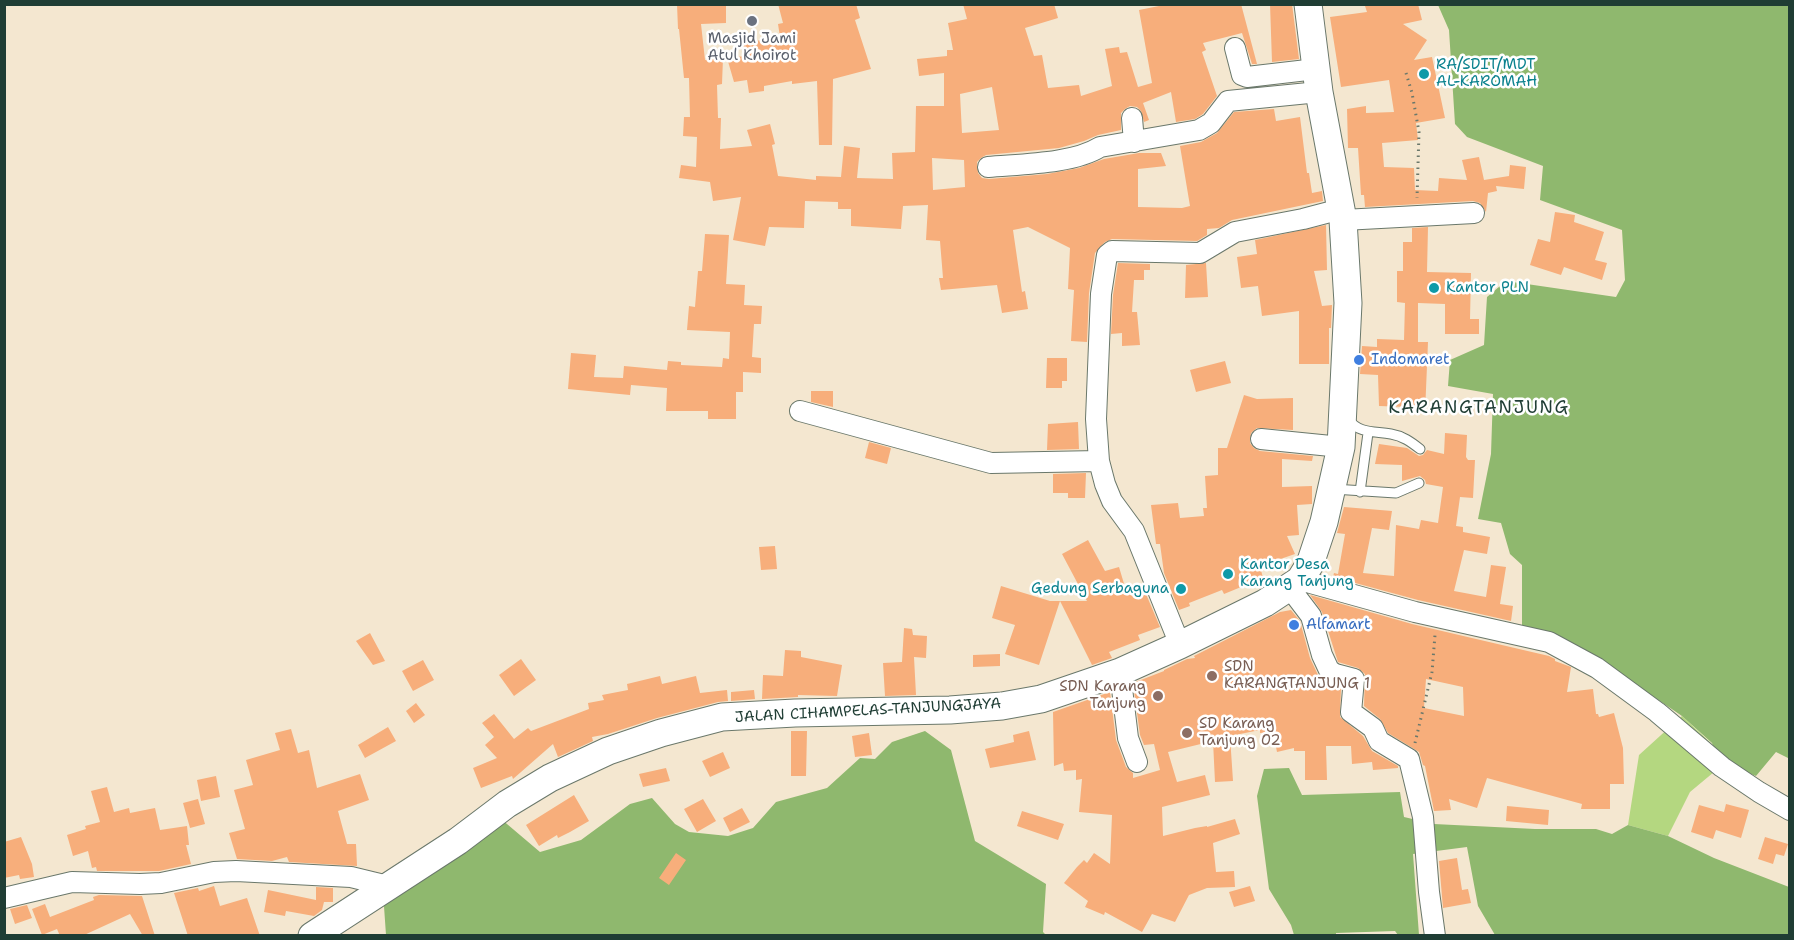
<!DOCTYPE html>
<html>
<head>
<meta charset="utf-8">
<style>
	body { margin:0 }
	#map { position:relative; width:1794px; height:940px; overflow:hidden; background:#f4e7d0; font-family:"Shantell Sans",sans-serif }
	canvas { display:block }
	.frame { position:absolute; inset:0; border:6px solid #1f3d34; pointer-events:none }
</style>
</head>
<body>
<div id="map">
<canvas width="1794" height="940"></canvas>
<div class="frame"></div>
</div>
<script>
const ctx = document.querySelector('canvas').getContext('2d');
ctx.lineJoin = 'round';
function paint(path, color) {
  ctx.fillStyle = color;
  ctx.fill(path, 'evenodd');
}
function strokePath(path, color, width, dash) {
  ctx.strokeStyle = color;
  ctx.lineWidth = width;
  ctx.lineCap = dash ? 'butt' : 'round';
  ctx.setLineDash(dash || []);
  ctx.stroke(path);
}
function label(font, color, halo, rows, align = 'center') {
  ctx.font = font + ' "Shantell Sans",sans-serif';
  ctx.lineWidth = 5;
  ctx.setLineDash([]);
  ctx.textBaseline = 'middle';
  ctx.strokeStyle = halo;
  ctx.fillStyle = color;
  for (const [text, x, y, turn = 0] of rows) {
    ctx.save();
    ctx.translate(x, y);
    ctx.rotate((+turn || 0) * Math.PI / 180);
    ctx.textAlign = isNaN(turn) ? turn : align;
    if (halo) ctx.strokeText(text, 0, 0);
    ctx.fillText(text, 0, 0);
    ctx.restore();
  }
}
const green = new Path2D(`
	M1682,716L1712,744L1726,762L1690,792L1668,836L1628,825L1639,755Z`);
const forest = new Path2D(`
	M1438,5H1789L1790,759L1776,752L1756,776C1740,769 1718,762 1712,743L1682,716L1626,678L1522,628V565L1510,554L1501,523L1478,519L1491,454L1493,394L1448,386L1450,360L1484,345L1487,297L1506,281L1616,297L1625,280L1622,230L1540,200L1543,166L1467,137L1455,124L1449,30Z
	M925,731L951,750L975,841L1046,884L1043,932L1046,935H386L383,892L494,813L540,852L581,840L630,804L652,798L675,824L689,832L728,836L753,828L776,802L827,788L860,758L875,759L892,742Z
	M1289,768L1302,795L1400,792L1404,817L1434,824L1535,829H1596L1612,834L1628,825L1668,836L1714,858L1789,887V935H1495L1478,906L1467,847L1413,854L1419,935H1398L1395,931L1336,933V936L1294,935L1291,925L1269,889L1257,796L1264,769Z`);
const building = new Path2D(`
	M677,4H726V23L701,24L705,60L723,58L722,84L717,85L718,118H721L720,149L752,146L747,130L770,124L775,144L772,145L778,176L816,180V176L841,177L844,146L860,148L857,178L893,179L892,153L915,152L916,106H944V73L919,76L917,59L947,56V50H953L948,23L967,19L963,4H1054L1058,18L1025,28L1034,56L1042,55L1048,88L1079,85L1081,96L1112,86L1105,49L1119,47L1120,53L1127,52L1138,87L1152,83L1139,10L1169,4H1241L1257,64H1252L1242,33L1203,43L1206,50L1202,52L1217,96L1203,114L1195,119L1176,122L1171,92L1143,103L1149,120L1144,122L1141,111L1137,107L1130,106L1125,109L1121,113V130L1098,135L1084,141L1059,148L986,155L981,158L977,162L978,173L982,178L989,179L1047,174L1079,168L1104,159L1139,153H1161L1166,166L1138,169V207L1182,208L1190,206L1180,146L1201,142L1217,133L1234,112L1274,109L1276,121L1300,117L1307,173H1309L1312,193L1322,191L1323,201L1232,220L1219,228L1207,229V235L1197,241L1112,239L1105,242L1095,253L1089,293L1087,342L1071,341L1074,290L1068,289L1070,248L1028,227L1013,230L1022,292L1025,291L1028,309L1002,313L997,285L941,290L939,278H943L940,241L926,240L928,205L903,206L901,229L851,226V209H838V202L805,201L804,228L769,227L765,246L733,240L741,197L713,201L710,182L679,178L681,165L696,167L697,137L683,136L684,117H690L689,78H684L679,29H678ZM992,87L999,130L962,133L960,94ZM932,158L964,160L965,187L933,190Z
	M778,4H856L860,18L855,20L871,69L833,79L832,145H819L817,81L792,84V81L764,86V91L749,93L747,80L734,82L727,58L745,56L743,43L780,37L778,24L783,23Z
	M1270,4H1292L1299,59L1272,62Z
	M1372,4H1418L1422,20L1403,24L1427,40L1414,60L1432,57L1445,118L1416,123L1418,140L1382,143L1384,167L1414,168L1415,190L1438,191L1439,178L1467,180L1462,160L1479,157L1484,180L1509,176L1510,165L1526,167L1524,189L1496,186L1497,191L1488,193L1486,212L1480,203L1473,201L1365,207L1364,195H1361L1358,148H1348L1347,109L1366,106V113L1394,112L1389,80L1341,87L1330,17L1367,12L1365,6Z
	M1555,212L1575,215L1574,222L1604,232L1595,260L1607,263L1602,280L1564,267L1561,275L1530,265L1538,239L1550,242Z
	M1326,225L1327,270L1314,271L1322,306L1332,305L1331,328H1329V364H1299V311L1262,316L1258,286L1241,288L1237,257L1257,254L1255,240Z
	M1428,227L1427,272L1471,273L1470,319H1479V334H1445V304L1418,303V342H1428L1425,413L1406,411L1407,407L1379,406L1378,375L1360,374L1362,346L1377,347V339L1404,340L1405,303L1397,302V271H1403V242H1412V228Z
	M705,234L729,235L726,284L745,285L744,305L762,306L761,324H754L752,357L761,358V373L743,372V392H736V419H708V411H666L667,388L631,385L630,395L568,389L571,353L596,355L594,377L623,378L624,366L667,370L668,361L681,362V365L722,367L723,358L729,359L730,332L687,330L689,306L695,307L698,271H702Z
	M1118,263L1150,264V270H1144V280H1134L1132,312H1137L1140,345L1122,346V333L1111,334L1113,295Z
	M1206,263L1208,297L1185,298L1186,265Z
	M1047,358H1067V381H1062V388H1046Z
	M1225,361L1231,383L1196,392L1190,370Z
	M811,391H833V407L811,402Z
	M1244,395L1257,399L1293,398V430L1257,428L1251,433L1250,443L1254,448L1260,451L1313,456L1312,461L1282,459V487L1312,486V504L1297,505L1299,535L1287,536L1295,554L1260,566L1263,578L1224,594L1222,590L1189,603L1190,606L1179,610L1164,573L1160,544H1156L1151,505L1178,503L1180,518L1204,516L1203,508H1207L1205,476L1218,475V448H1227Z
	M1078,422L1079,449H1081L1047,450L1048,424Z
	M1445,433L1467,435L1466,457L1468,460H1475L1473,498L1460,497L1456,526L1463,527V532L1490,537L1487,554L1464,550L1454,591L1486,597L1491,565L1506,567L1500,604L1513,606L1511,621L1418,600L1333,577L1334,573L1338,574L1345,534L1337,533L1344,507L1392,511L1389,530L1372,528L1363,573L1394,576L1396,525L1419,529L1421,520L1438,523L1443,487L1426,484L1425,480L1420,476L1402,481V465L1375,464L1379,444L1407,448L1419,456L1423,455L1427,450L1444,454Z
	M869,442L891,448L887,464L865,458Z
	M1086,473L1085,498H1068V493H1053V474Z
	M1088,540L1105,571L1119,567L1125,587L1139,584L1142,596L1146,594L1160,627L1138,635L1140,640L1109,652L1112,658L1092,665L1060,601H1087L1062,554Z
	M775,546L777,569L761,570L759,547Z
	M1001,586L1050,601H1060L1039,665L1005,654L1015,625L992,618Z
	M1310,595L1412,624L1549,656L1555,659V661L1571,667L1567,692L1593,689L1596,714H1598L1599,717L1614,713L1623,748L1624,784H1610V809H1581L1582,804L1487,778L1477,808L1449,799L1451,810L1434,811L1425,766L1423,765L1419,752L1388,733L1380,719L1364,706L1365,674L1358,668L1338,662L1322,612ZM1426,679L1463,687L1464,716L1424,708Z
	M1291,610L1300,621L1310,658L1318,675L1328,684L1341,688L1340,717L1363,736L1372,751L1398,766V768L1373,770L1372,762L1352,764L1351,746H1326L1327,780H1305V751H1294V748L1277,752L1273,732L1260,733V730L1230,736L1233,781L1215,782L1213,741L1168,752L1177,782L1205,775L1210,795L1162,807L1163,836L1195,828L1207,826V827L1235,819L1240,834L1213,843L1216,872L1234,871L1235,887L1207,888L1189,895L1175,922L1152,914L1142,932L1105,912L1104,915L1085,907L1088,901L1064,883L1077,867L1084,860L1087,863L1094,853L1110,864L1112,815L1079,812L1082,779L1076,780V770L1064,771L1063,763L1054,766L1053,712L1110,692L1116,740L1126,767L1133,773V778L1160,770L1154,744L1144,745L1140,735L1133,683L1164,671V670L1187,659L1195,658L1194,656L1280,612Z
	M904,628L912,629L913,635L927,636L926,658L914,657L916,695L885,696L883,663L902,662Z
	M370,633L385,661L373,665L356,641Z
	M785,650L801,651V657L842,665L837,696L798,695V697L762,699L763,675L783,676Z
	M1000,654V666L973,667V655Z
	M521,659L536,680L514,696L499,675Z
	M423,660L434,680L413,691L402,671Z
	M660,676L662,684L696,676L700,693L727,690L728,701L718,702L657,718L608,734L592,737L593,741L558,757L553,744L513,779L512,776L481,788L473,768L497,758L485,745L494,737L482,723L494,714L514,739L528,728L531,731L589,709L588,703L604,700L602,695L628,690L627,684Z
	M754,690L755,699L731,701V692Z
	M416,703L425,715L414,723L406,711Z
	M388,727L396,741L365,758L358,745Z
	M291,729L298,753L309,750L317,788L360,774L369,800L338,811L347,844H356L357,866L289,862L287,857L272,861L237,859L229,833L245,829L234,790L253,785L246,760L280,750L275,733Z
	M791,731H807L806,776H791Z
	M1029,731L1036,760L990,768L985,749L1014,742L1013,735Z
	M869,733L872,755L855,757L852,736Z
	M723,752L730,768L710,777L702,761Z
	M666,768L670,781L643,787L639,774Z
	M216,776L220,797L201,801L197,780Z
	M107,787L114,812L129,808L130,813L155,808L160,830L187,826L189,845H186L191,864L159,871H97L96,867L92,868L88,851L73,856L67,835L86,829L85,826L100,822L91,791Z
	M574,795L589,821L570,832L558,838L557,835L539,846L526,825Z
	M198,799L205,824L190,828L183,803Z
	M703,799L716,821L697,832L684,809Z
	M1726,804L1749,810L1741,838L1716,830L1713,839L1691,832L1699,805L1724,812Z
	M1507,806L1549,810L1548,825L1506,821Z
	M742,808L750,822L730,832L723,818Z
	M1022,811L1064,824L1058,840L1017,826Z
	M21,837L32,864L34,877L20,879L19,875L4,878V842Z
	M1765,837L1788,844L1784,856L1776,854L1773,864L1758,859Z
	M676,853L686,860L669,885L659,878Z
	M1457,858L1462,890L1468,889L1471,903L1443,908L1439,861Z
	M214,886L220,906L247,898L260,936H188L174,893L198,888L199,891Z
	M1250,886L1255,901L1234,907L1229,892Z
	M316,887L333,888V902H324L322,910L314,916L286,911L285,916L264,912L268,890L316,900Z
	M99,895L142,896L155,936H143L130,914L82,936H60L57,929L42,935L32,909L45,904L50,917L94,900L93,897Z
	M27,905L32,918L15,924L10,909Z`);
const path = new Path2D(`
	M1406,73L1412,93L1419,132L1417,198
	M1415,743L1432,672L1435,635`);
const service = new Path2D(`
	M1348,419C1359,434 1374,431 1391,434C1403,436 1411,442 1420,449
	M1333,489L1396,493L1419,483
	M1360,492L1368,433`);
const minor = new Path2D(`
	M1235,48L1242,75L1247,77L1316,69
	M1132,118L1134,142
	M988,167C1020,164 1073,164 1100,147L1199,130L1211,123L1228,101L1319,92
	M1343,220L1474,213
	M800,411L991,463L1099,461
	M1261,439L1341,447
	M1300,580L1415,612L1549,642L1597,668L1657,712L1722,767L1759,792L1790,810
	M1289,587L1311,616L1322,655L1329,670L1335,674L1354,679L1351,712L1373,728L1379,741L1409,759L1423,817L1429,892L1435,936
	M1180,645L1134,531L1112,501L1105,484L1099,461L1096,419L1101,294L1107,255L1112,251L1200,253L1235,232L1303,219L1341,209
	M1120,672L1128,738L1137,762
	M4,898L72,882L140,884L161,883L214,872L236,871L351,877L388,886`);
const secondary = new Path2D(`
	M312,936L458,841L507,804L550,778L608,751L661,733L722,717L795,713L950,710L1002,706L1041,699L1120,672L1180,645L1265,603L1300,580L1310,564L1324,522L1341,447L1348,303L1343,220L1319,92L1308,4`);
const markers = [
	[752,21,6,"#6b7280"],
	[1424,74,6,"#0f9aa8"],
	[1434,288,6,"#0f9aa8"],
	[1359,360,6,"#3f7fe0"],
	[1228,574,6,"#0f9aa8"],
	[1181,589,6,"#0f9aa8"],
	[1294,625,6,"#3f7fe0"],
	[1212,676,6,"#8d6e63"],
	[1158,696,6,"#8d6e63"],
	[1187,733,6,"#8d6e63"]
];
const worshipNames = [
	["Masjid Jami",752,39],
	["Atul Khoirot",752,56]
];
const cultureNames = [
	["RA/SDIT/MDT",1436,65],
	["AL-KAROMAH",1436,82],
	["Kantor PLN",1446,288],
	["Kantor Desa",1240,565],
	["Karang Tanjung",1240,582],
	["Gedung Serbaguna",1169,589,"right"]
];
const shopNames = [
	["Indomaret",1371,360],
	["Alfamart",1306,625]
];
const educationNames = [
	["SDN",1224,667],
	["KARANGTANJUNG 1",1224,684],
	["SDN Karang",1146,687,"right"],
	["Tanjung",1146,704,"right"],
	["SD Karang",1199,724],
	["Tanjung 02",1199,741]
];
const streetNames = [
	["JALAN CIHAMPELAS-TANJUNGJAYA",868,711,-3]
];
const quarterNames = [
	["KARANGTANJUNG",1479,408]
];
paint(green, '#b4d780');
paint(forest, '#8fb86e');
paint(building, '#f7ae7b');
strokePath(service, '#6a786b', 11);
strokePath(minor, '#6a786b', 22);
strokePath(secondary, '#6a786b', 29);
strokePath(path, '#6a786b', 3, [1.5, 4.5]);
strokePath(service, '#fff', 9);
strokePath(minor, '#fff', 20);
strokePath(secondary, '#fff', 27);
for (const [x, y, r, color] of markers) {
  const dot = new Path2D();
  dot.arc(x, y, r, 0, 2 * Math.PI);
  ctx.fillStyle = color;
  ctx.fill(dot);
  strokePath(dot, '#fff', 2);
}
label('15px', '#5b616d', '#fff', worshipNames);
label('15px', '#0d838f', '#fff', cultureNames, 'left');
label('15px', '#366cbe', '#fff', shopNames, 'left');
label('15px', '#785e54', '#fff', educationNames, 'left');
label('15px', '#1f3d34', '#fff', streetNames);
ctx.letterSpacing = '1.5px';
label('18px', '#1f3d34', '#fff', quarterNames);
ctx.letterSpacing = '0px';
</script>
</body>
</html>
